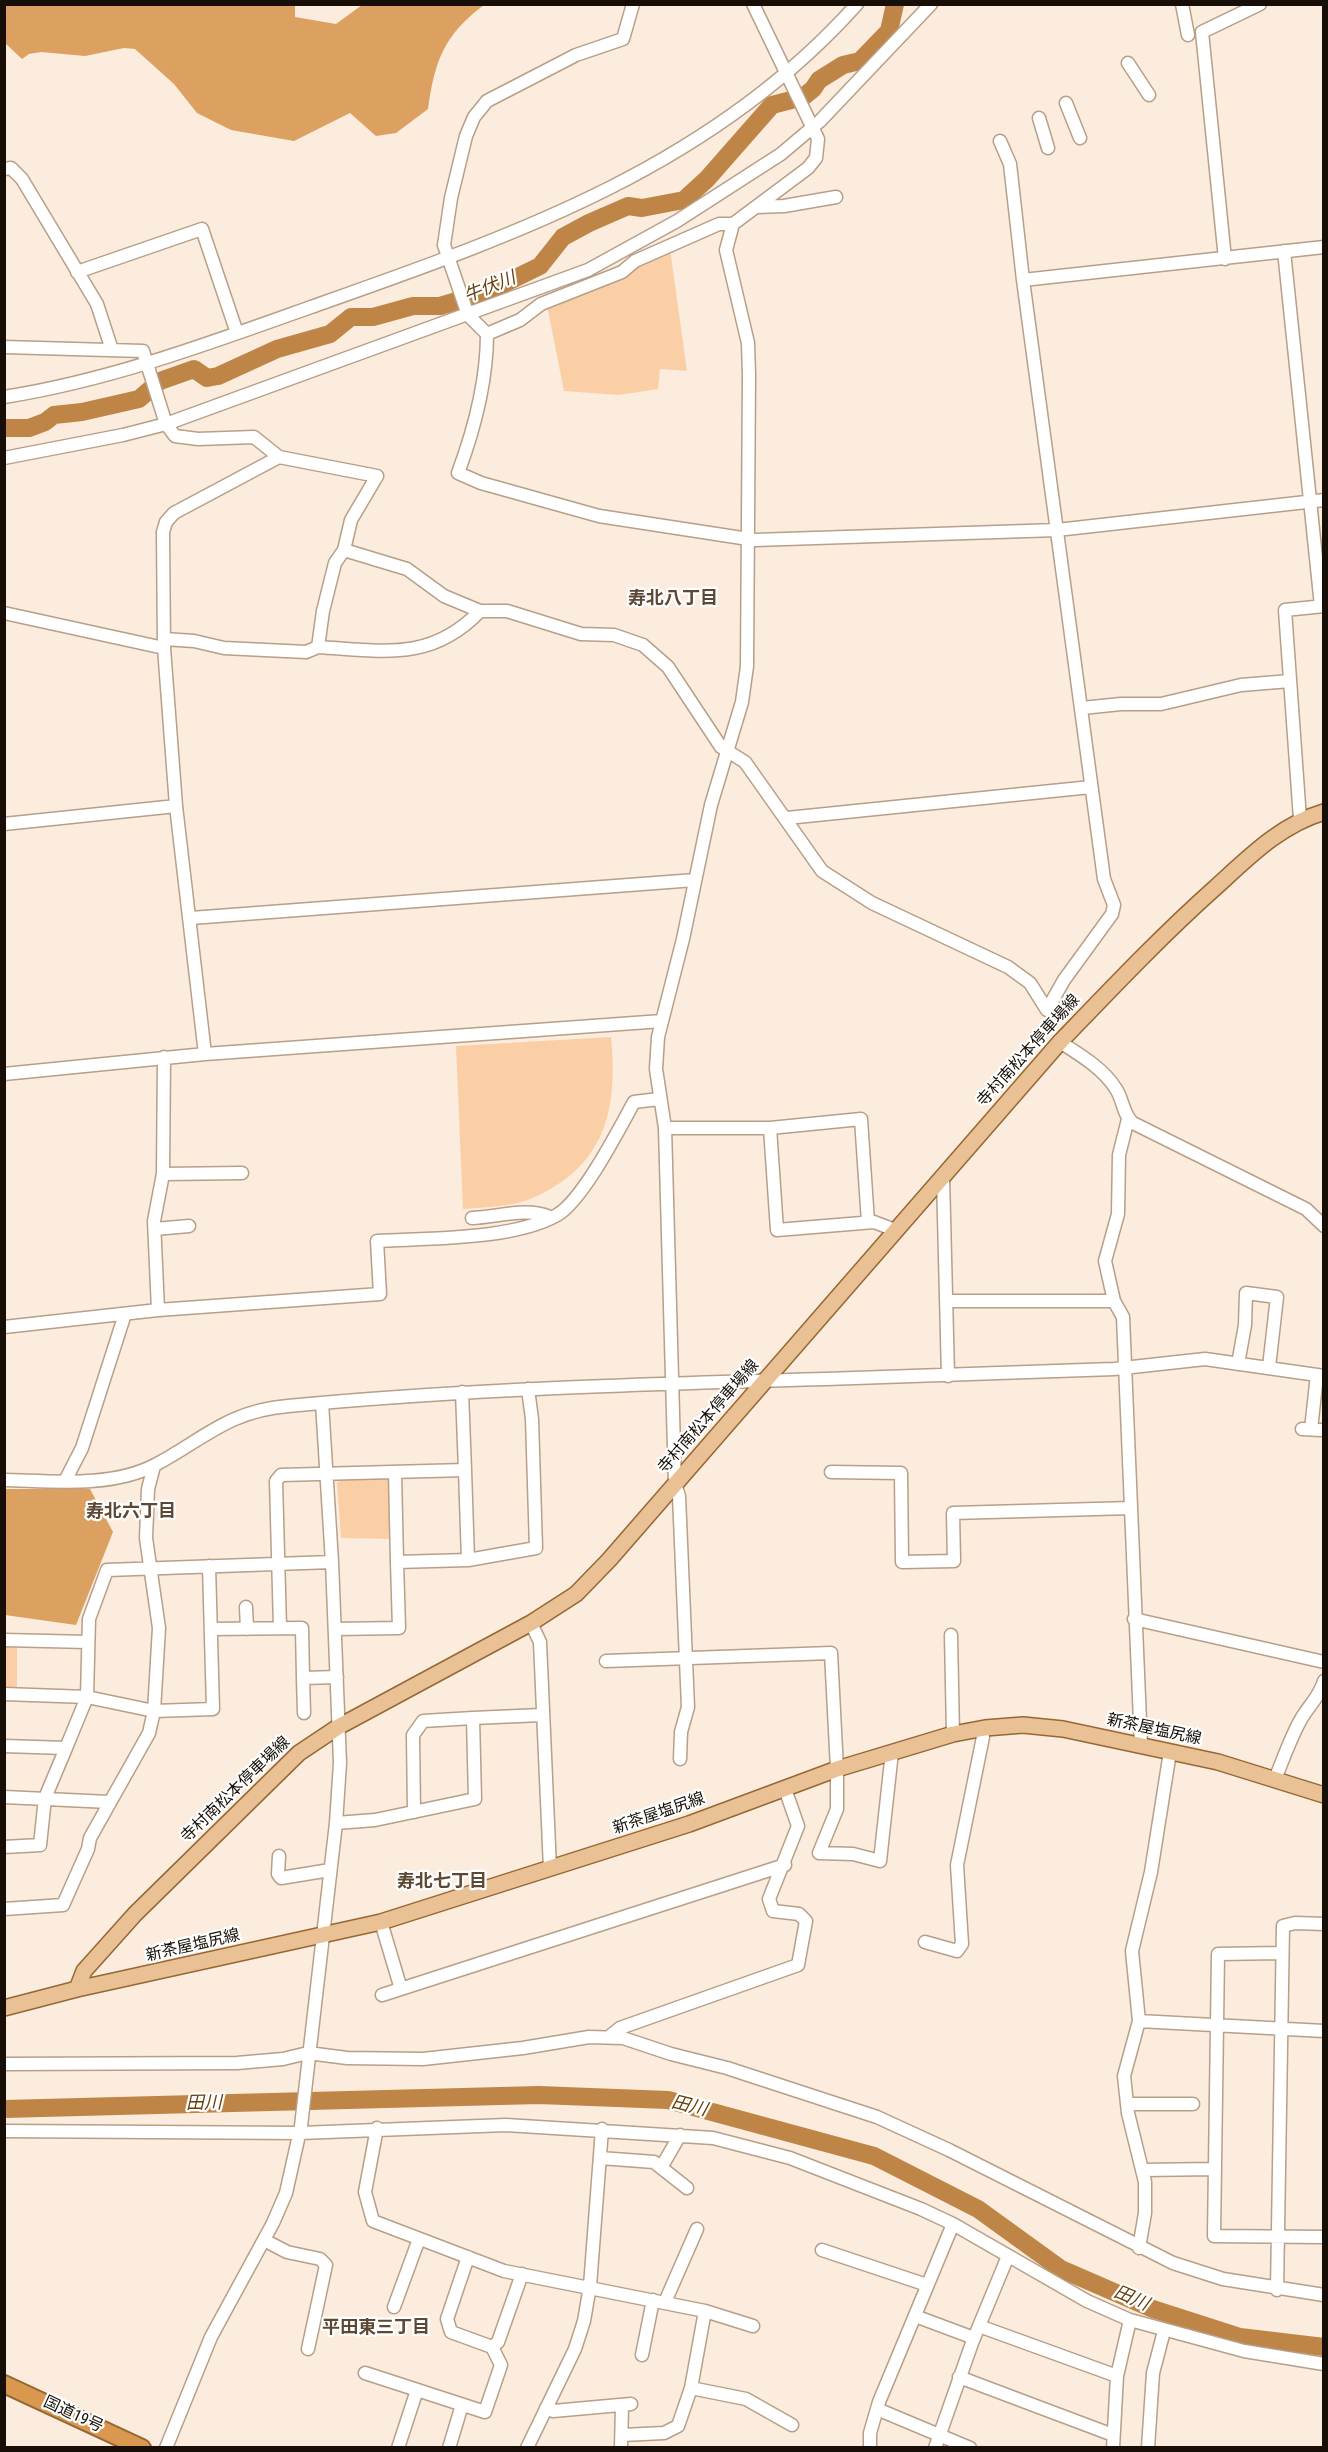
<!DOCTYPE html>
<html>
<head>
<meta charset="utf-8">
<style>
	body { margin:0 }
	#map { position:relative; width:1328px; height:2452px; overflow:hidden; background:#fbecdd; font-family:"Roboto Condensed",sans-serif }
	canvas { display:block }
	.frame { position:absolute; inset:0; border:6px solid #170f07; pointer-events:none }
</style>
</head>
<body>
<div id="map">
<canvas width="1328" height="2452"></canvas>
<div class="frame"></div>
</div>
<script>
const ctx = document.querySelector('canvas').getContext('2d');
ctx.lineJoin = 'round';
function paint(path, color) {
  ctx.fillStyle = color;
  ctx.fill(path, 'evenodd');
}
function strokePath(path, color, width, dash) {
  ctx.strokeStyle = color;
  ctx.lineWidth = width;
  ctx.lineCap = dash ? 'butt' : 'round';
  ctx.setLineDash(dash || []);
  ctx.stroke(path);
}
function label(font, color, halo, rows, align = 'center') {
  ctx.font = font + ' "Roboto Condensed","Noto Sans JP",sans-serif';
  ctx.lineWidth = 4.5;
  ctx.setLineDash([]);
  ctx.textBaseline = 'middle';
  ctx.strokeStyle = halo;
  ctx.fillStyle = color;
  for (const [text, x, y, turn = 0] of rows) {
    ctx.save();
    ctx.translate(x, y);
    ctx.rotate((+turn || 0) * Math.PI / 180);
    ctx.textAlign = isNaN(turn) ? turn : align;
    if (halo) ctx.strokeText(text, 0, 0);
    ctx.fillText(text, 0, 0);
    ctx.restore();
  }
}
const green = new Path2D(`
	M670,249L687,371L660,369L658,389L619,395L564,391L547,306Z
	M611,1037C618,1108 606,1165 535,1197C514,1207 486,1207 463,1209L456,1046Z
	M386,1477L389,1481L392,1539L341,1538L337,1483L342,1479Z
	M5,1645H17V1690H5Z`);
const forest = new Path2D(`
	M5,4L295,5V17L336,24L362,5H484C444,35 435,60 428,109L396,133L376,136L350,113L294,141L231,130L197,113L174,84L135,49L124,48L85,56L41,52L29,54L22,59L5,43Z
	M5,1489H90L113,1532L76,1625L5,1615Z`);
const river = new Path2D(`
	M4,428H29L45,422L54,415L82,412L139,399L160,381L194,369L207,378L218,376L277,349L330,334L351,317H373L413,306H440L487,292L540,266L563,237L589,223L628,206L642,208L684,200L707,179L772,105L803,97L813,89L819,80L843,65L860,61L889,31L895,4
	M4,2109L539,2095L668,2100L874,2156L978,2209L1061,2269L1153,2309L1240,2337L1324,2347`);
const minor = new Path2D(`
	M633,4L623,39L576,55L487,101L474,117L466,136L451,198L444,245L468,315L487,334C487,381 474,430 458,473L481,483L599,516L755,540L1057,530L1324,500
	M1182,4L1188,35
	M1128,63L1149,95
	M1066,103L1080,138
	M1039,118L1048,148
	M4,169L11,168L22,179L97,304L112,350
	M756,207L784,206L836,197
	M1284,251L1321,606
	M1225,259L1202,32L1260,4
	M77,272L202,229L237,333
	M1023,280L1324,247
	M487,334L520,320L541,304L622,272L635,261L719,224H733L808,168L816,158L818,139L753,4
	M4,347L143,351L166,424L175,436L198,439L254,437L279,457L377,476L351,520L344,550L335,563L323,611L318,647
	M4,397C111,380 210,343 311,307C512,236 711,168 857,4
	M4,458L123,435L166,424L588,270L677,221L781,154L820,121L931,4
	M344,550L407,569L444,596L480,611
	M4,613L164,648
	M164,639L194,641L224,648L306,652L318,647C383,651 431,662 480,611H507L581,634L614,635L643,645L668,667L721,747L745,762L822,871L872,903L1008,967L1030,983L1047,1010L1064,980L1112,914L1114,905L1104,879L1023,280L1010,164L1000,141
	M1082,708L1121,704H1161L1241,685L1290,681
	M787,818L1091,787
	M1300,819L1285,610L1324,606
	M4,824L176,806
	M191,918L695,880
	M1060,1042C1079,1054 1104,1069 1116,1089C1123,1099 1123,1115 1133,1123L1306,1209L1324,1226
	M205,1054L176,806L164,648L163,532L166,522L174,513L279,457
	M4,1074L205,1054L662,1021
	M1128,1119L1119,1155L1118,1214L1105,1261L1114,1301L1123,1317L1141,1745
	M665,1128H770L861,1119L868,1222
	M770,1128L777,1230L874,1222L895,1230
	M163,1174L242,1173
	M943,1177L948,1376
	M472,1218C498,1217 526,1207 550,1217
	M155,1229L189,1226
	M946,1301H1114
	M158,1310L154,1221L163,1174L164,1057
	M4,1327L158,1310L380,1294L377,1241C428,1238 513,1240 557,1215C583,1200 619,1129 634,1102L659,1099
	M1238,1364L1245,1325L1246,1293L1277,1297L1269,1367
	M462,1392L465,1470
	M1302,1429L1321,1430
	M1311,1429L1317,1375
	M395,1472L397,1562
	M831,1472L901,1473L902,1562L954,1561L953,1513L1131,1508
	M4,1480C52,1481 111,1488 155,1465C204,1439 228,1411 288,1406C467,1389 646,1384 826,1379C922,1376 1018,1372 1114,1369L1205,1359L1324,1376
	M65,1481L82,1448L125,1314
	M246,1607L247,1629
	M1134,1619L1324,1662
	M531,1623L540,1642L550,1869
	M280,1628L276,1481L281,1475L465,1470L468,1560
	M211,1629L302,1628L303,1678L337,1677
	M335,1629L399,1628L397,1562L468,1560L536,1548L532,1419L528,1389
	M951,1635L953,1734
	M4,1640L88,1642
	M606,1661L831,1653L837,1769V1809L819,1853L853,1854L880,1861L892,1752
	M303,1678L304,1713
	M4,1694L87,1697L154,1711L213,1709L209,1566
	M4,1746L66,1748L87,1697L89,1619L107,1570L332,1562
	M680,1759L681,1732L688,1707L679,1496L675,1484L665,1128L656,1069L658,1037L683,939L711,805L742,702L747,666L749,375L748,343L726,250L733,224
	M1275,1779C1283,1760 1290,1739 1300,1721C1308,1706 1319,1698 1324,1681
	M4,1797L109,1802
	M414,1812L413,1735L423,1721L473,1718
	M336,1823L375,1820L475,1799L473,1718L541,1715
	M4,1847L40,1845L45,1798L66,1748
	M279,1856L278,1874L281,1878L330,1870
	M4,1909L63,1905L88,1849L90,1838L149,1733L154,1711L159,1628L146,1538L148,1489L154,1466
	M381,1922L401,1989
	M925,1942L957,1951L962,1944L957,1865L983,1737L982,1728
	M1281,1953L1218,1954L1214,2236L1324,2237
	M382,1995L785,1865
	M1139,2021L1324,2031
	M610,2036L620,2028L798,1965L806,1921L799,1914L773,1911L769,1899L798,1826L785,1789
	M4,2064L237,2063L283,2059L308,2053L347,2058L423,2059L523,2048L589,2037L623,2038L671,2054L727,2068L877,2117L949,2150L1173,2263L1223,2279L1324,2295
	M1127,2104H1193
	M377,2128L365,2192L373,2221L504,2271L705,2311L753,2326
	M4,2131L300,2133L506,2125L713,2138L790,2158L921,2209L953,2224L1087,2301L1130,2320L1244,2351L1324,2364
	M600,2158L654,2162L687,2188
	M662,2166L680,2135
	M1142,2170L1215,2169
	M264,2240L287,2252L320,2259L326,2265L308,2349
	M1139,2248L1145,2213V2182L1128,2113L1124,2076L1139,2021L1132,1951L1151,1872L1170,1752
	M822,2250L927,2285
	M468,2257L447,2319L451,2332L492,2347L498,2342L522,2274
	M1277,2290L1283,1926L1295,1923L1324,1924
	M665,2302L697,2229
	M394,2307L419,2239
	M915,2316L974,2338
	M979,2326L1117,2376
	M642,2355L653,2300
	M365,2373L485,2412L501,2365L492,2347
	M959,2377L1113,2435
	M691,2388L746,2399L792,2425
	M546,2408L553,2411L631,2404
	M877,2409L970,2448
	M622,2435L664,2433L678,2426L691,2388L705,2311
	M166,2448L211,2337L273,2223L286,2193L301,2126L336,1823L340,1763L332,1562L322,1403
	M398,2448L417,2390
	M449,2448L462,2405
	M527,2448L575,2349L584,2321L590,2286L602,2129
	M621,2448L622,2405
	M870,2448V2433L879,2402L953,2224
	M935,2448L972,2343L1008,2256
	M1113,2448L1117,2376L1130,2320
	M1148,2448L1153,2373L1164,2331`);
const major = new Path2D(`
	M77,1989L84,1971L135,1914L299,1753L338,1727L531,1623L576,1594L609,1560L1060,1042C1111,989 1161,936 1216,887C1249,857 1280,825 1324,812
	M4,2008L77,1989L381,1922L689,1824L837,1769L953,1734L985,1728L1023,1725L1063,1729L1218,1762L1324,1795`);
const highway = new Path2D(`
	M4,2384L142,2448`);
const streetNames = [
	["寺村南松本停車場線",1029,1051,-48],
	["寺村南松本停車場線",709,1417,-49],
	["新茶屋塩尻線",1154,1730,12],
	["寺村南松本停車場線",236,1790,-44],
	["新茶屋塩尻線",659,1814,-19],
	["新茶屋塩尻線",193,1946,-13],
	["国道19号",73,2415,25]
];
const waterNames = [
	["牛伏川",490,288,-22],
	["田川",204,2104,-1],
	["田川",689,2107,14],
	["田川",1131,2299,23]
];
const neighbourhoodNames = [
	["寿北八丁目",673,599],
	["寿北六丁目",131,1512],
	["寿北七丁目",442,1882],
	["平田東三丁目",376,2328]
];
paint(green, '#fbcfa5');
paint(forest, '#dca061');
strokePath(river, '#bf8546', 18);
strokePath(minor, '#b79f88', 15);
strokePath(major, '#966735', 18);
strokePath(highway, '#966735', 20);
strokePath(minor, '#fff', 12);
strokePath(major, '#e9c195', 15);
strokePath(highway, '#da974e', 16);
label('16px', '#170f07', '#fff', streetNames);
label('italic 18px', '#663e0c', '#fff', waterNames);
label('bold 18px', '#5d4833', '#fff', neighbourhoodNames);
</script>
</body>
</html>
